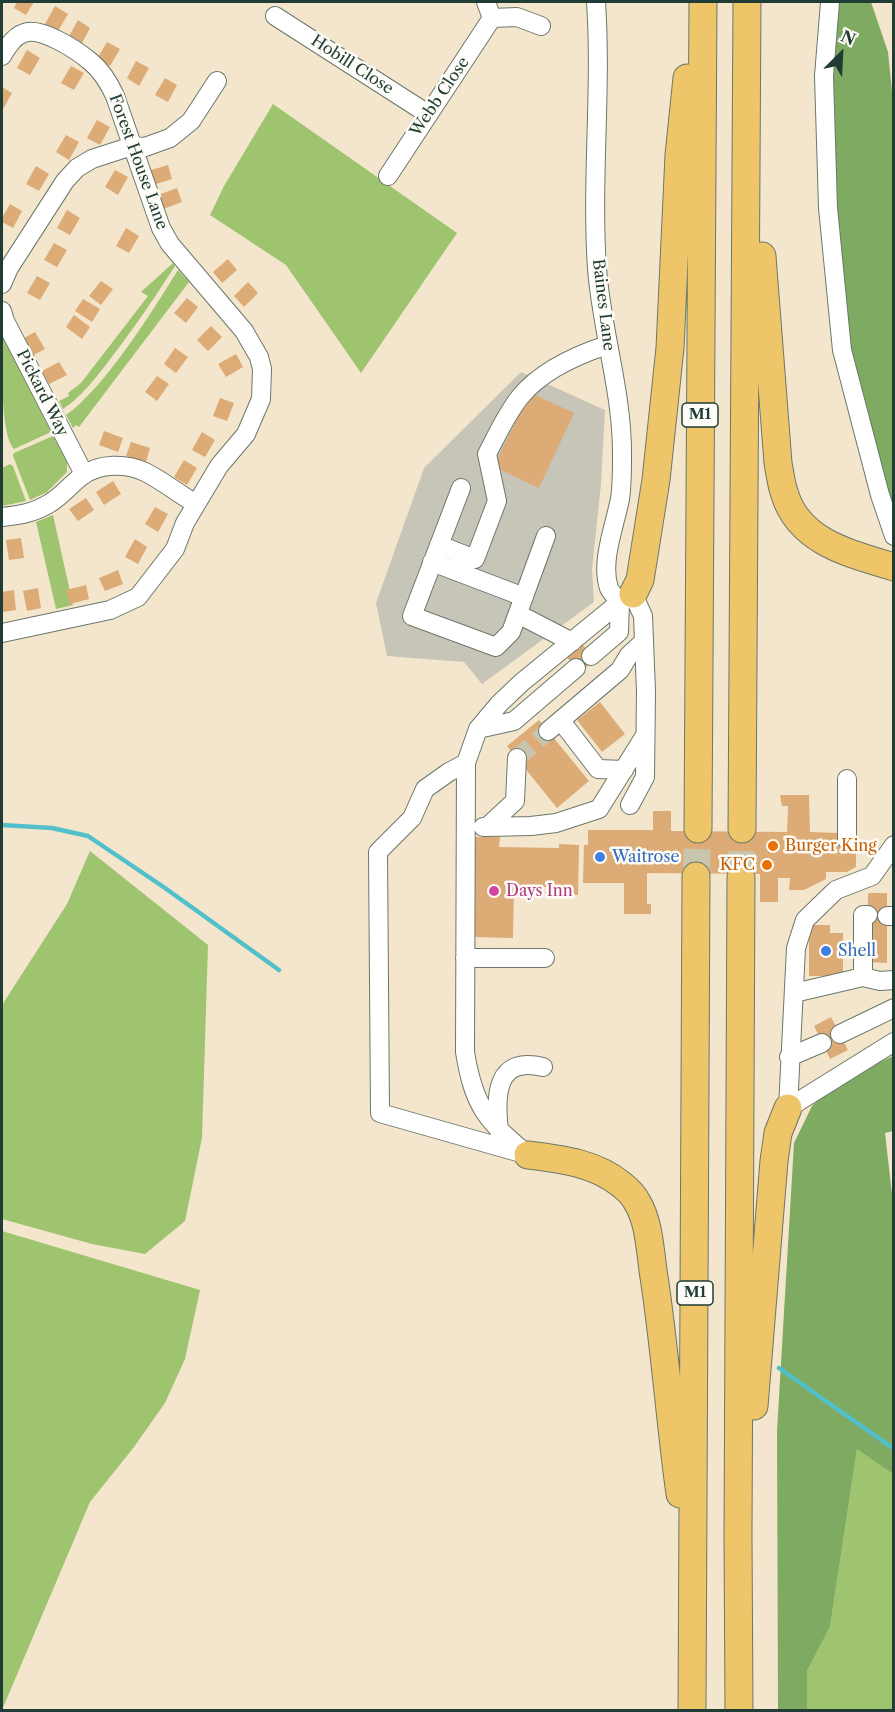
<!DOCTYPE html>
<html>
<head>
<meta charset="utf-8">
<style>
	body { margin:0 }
	#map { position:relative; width:895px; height:1712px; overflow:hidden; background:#f4e6cd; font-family:"Libre Caslon Text",serif }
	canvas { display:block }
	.frame { position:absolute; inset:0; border:3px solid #1f3d34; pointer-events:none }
	.north { position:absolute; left:811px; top:24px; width:60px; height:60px; -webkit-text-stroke:4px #fdfcf7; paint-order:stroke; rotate:24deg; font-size:16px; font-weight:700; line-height:24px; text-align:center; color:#1f3d34 }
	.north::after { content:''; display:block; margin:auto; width:21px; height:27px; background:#1f3d34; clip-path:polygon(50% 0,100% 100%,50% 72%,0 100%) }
</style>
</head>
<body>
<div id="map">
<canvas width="895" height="1712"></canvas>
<div class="frame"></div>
<div class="north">N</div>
</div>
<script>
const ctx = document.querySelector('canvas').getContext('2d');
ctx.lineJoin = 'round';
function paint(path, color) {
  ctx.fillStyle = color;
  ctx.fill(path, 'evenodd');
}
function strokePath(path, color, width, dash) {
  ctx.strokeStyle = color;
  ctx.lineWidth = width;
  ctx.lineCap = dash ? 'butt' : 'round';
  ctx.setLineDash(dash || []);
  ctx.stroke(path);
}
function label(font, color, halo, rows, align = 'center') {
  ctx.font = font + ' "Libre Caslon Text",serif';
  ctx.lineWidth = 5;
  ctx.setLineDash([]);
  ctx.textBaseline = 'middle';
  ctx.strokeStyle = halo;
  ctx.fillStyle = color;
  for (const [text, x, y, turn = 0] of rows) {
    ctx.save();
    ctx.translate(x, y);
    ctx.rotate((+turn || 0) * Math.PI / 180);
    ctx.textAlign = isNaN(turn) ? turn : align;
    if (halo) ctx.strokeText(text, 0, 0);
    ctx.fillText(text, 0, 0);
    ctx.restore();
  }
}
const industrial = new Path2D(`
	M521,372L605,410L601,484L592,569L594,602L482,684L464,662L387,656L376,603L424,468Z`);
const green = new Path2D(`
	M273,104L457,233L361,373L286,265L210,215L224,186Z
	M173,263L175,266C154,299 132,331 108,362C95,379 81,397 63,409L59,401L69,396L68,393L81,383L148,296L141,292Z
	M178,270L189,282L79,427L76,425L73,428L66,415C78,407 87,396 97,386C128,350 153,310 178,270Z
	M2,335L51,432L14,449C0,434 2,359 2,335Z
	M53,436L67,462V472L47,492L30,500L13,456L14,453Z
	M10,464L13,466L26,501L2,506V468Z
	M53,515L73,605L56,609L36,522Z
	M90,851L208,945L202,1138L185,1221L145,1254L92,1244L2,1219V1005L67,904Z
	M2,1231L200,1290L185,1359L165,1403L134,1447L90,1502L2,1710Z
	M857,1448L893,1474V1710H807V1671L830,1627Z`);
const forest = new Path2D(`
	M830,2H871L888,52L894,111L893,516L842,350L824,76Z
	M893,1056V1131L885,1133L894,1212L893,1474L857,1449L830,1627L807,1671V1710H778L777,1431L794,1143L812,1106L836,1083Z`);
const stream = new Path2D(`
	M2,825L52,828L88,836L165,888L279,970
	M779,1368L894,1449`);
const building = new Path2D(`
	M17,2H34L26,15L14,8Z
	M55,6L68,14L58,31L45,24Z
	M78,20L90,28L81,45L68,38Z
	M107,42L120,49L110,66L97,59Z
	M27,50L40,58L30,75L17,68Z
	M136,61L149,68L139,86L127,78Z
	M71,66L84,73L74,90L61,83Z
	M165,78L177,85L168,102L155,95Z
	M2,87L12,93L2,111Z
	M97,120L110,127L100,145L87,138Z
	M66,135L79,142L69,160L56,152Z
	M168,165L172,179L153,185L148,171Z
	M36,166L49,174L39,191L26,184Z
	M115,170L128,177L118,195L105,187Z
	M177,188L182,202L163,209L158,195Z
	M10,204L22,211L13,228L2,222V218Z
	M67,210L80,218L70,235L57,228Z
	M126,228L139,236L129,253L116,246Z
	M54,243L67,250L57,267L44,260Z
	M228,259L237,270L222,283L213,272Z
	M37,276L50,283L40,300L27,293Z
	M101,281L113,289L101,305L89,296Z
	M248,282L258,293L244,307L234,296Z
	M187,298L198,307L186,323L174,313Z
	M83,299L100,309L92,322L75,311Z
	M74,315L90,327L82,339L66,327Z
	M211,326L222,337L208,351L197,340Z
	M35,332L45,349L32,356L22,339Z
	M175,348L188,357L176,373L164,364Z
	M236,354L243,367L226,377L218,364Z
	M59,362L67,375L49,384L42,371Z
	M157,376L169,384L157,401L145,392Z
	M529,392L574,413L539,488L494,467Z
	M220,398L234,403L227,421L213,416Z
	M104,431L123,438L118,452L99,445Z
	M202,432L215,440L205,457L192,450Z
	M131,442L150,448L146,462L126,456Z
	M184,460L197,468L187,485L174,477Z
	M113,481L121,494L104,505L96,492Z
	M86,498L94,510L78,521L69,509Z
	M155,507L168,514L158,532L145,524Z
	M21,538L24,558L9,560L6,540Z
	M135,539L147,547L138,564L125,557Z
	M118,570L123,584L105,591L99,578Z
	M86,585L89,599L70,604L66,590Z
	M38,588L41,608L27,611L23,591Z
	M14,590L16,610L2,612V592Z
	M579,640L595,660L580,672L563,653Z
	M600,702L625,734L602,752L577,720Z
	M539,720L589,781L557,808L507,746Z
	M780,795H809L810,832L837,833V840H856V867L847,872H826V879L804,890H789L790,878H778V902H760V874L647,873V904H651V914H624V883H583L584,845H588V830H653V811H671V831L787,832L788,806H782Z
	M475,837H500L499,847L559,848V844L579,845L578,895H561V887H514L513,938L474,937Z
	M868,893H887V963L867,962Z
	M811,925H830V933H843V976H809V932H811Z
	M831,1017L848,1050L830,1059L814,1026Z`);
const minorTunnel = new Path2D(`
	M517,758L548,731`);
const highwayTunnel = new Path2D(`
	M696,876L698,829
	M741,878L742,829`);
const minor = new Path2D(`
	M486,2L492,18L517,17L541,26
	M830,2L824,76L828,208L842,350L880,495L894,536
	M275,16L428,114
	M2,56C7,47 14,36 24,33C41,26 78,51 91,62C102,71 109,83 115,96L161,228L170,244L244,331L259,357L262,369L261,399L246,434L219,466L185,523L175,549L138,597L110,610L2,633
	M388,176L492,18
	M2,284L9,268L65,181L77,168L92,159L132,146L145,147L170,138L191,121L217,81
	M2,311L5,321L84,474
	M461,488L412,616L496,647L511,632L546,536
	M2,517C20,515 34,513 50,503C62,496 71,484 82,476C99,463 126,463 145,472C163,481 179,494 196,504
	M439,545L475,559L497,501L487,454C497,435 507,413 520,397C540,372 577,355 607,345
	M432,562L524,597
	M518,614L572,642
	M591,656L619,632L620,602C617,598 611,593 609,588C600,562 615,525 620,499C622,486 622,471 622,458C623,394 602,333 597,269C591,180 602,90 596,2
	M561,721L598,769L624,770
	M478,729L514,721L576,668
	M548,731L620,670L629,655L643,642
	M466,763L449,772L425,789L412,818L378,852L380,1113L521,1153
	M847,779V840
	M483,827H487L515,801L517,758
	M487,827L531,826L556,823L599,809L644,737
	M887,916H894
	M465,958H545
	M863,977L880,981L894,980
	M794,993L863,977V915H868
	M840,1034L894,1008
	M789,1057L822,1043
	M788,1108L796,948L805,920L836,890L872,876L894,845
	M788,1108L894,1042
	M499,1131C495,1097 495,1055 543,1067
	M528,1155C486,1120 474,1107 465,1052L466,763L478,729L499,704L521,683L620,602L633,594L643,616L646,691L645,777L630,805`);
const highway = new Path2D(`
	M762,256L778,463C780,473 781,485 785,495C800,543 852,554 894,567
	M633,594L640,580L656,480L670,348L679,155L687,78
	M698,829L703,2
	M742,829L747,2
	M528,1155C561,1159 596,1163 622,1185C627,1189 634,1196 637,1202C650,1223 650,1253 654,1277C665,1349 670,1422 680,1494
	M754,1406L774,1161L778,1133L788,1108
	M692,1710L696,876
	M739,1710L738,1535L741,878`);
const markers = [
	[773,846,6,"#e8710a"],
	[600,857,6,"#3f7fe0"],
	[767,865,6,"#e8710a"],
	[494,891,6,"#d1479c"],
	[826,951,6,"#3f7fe0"]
];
const shields = [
	[700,415,36],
	[695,1293,36]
];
const shieldNames = [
	["M1",700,415],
	["M1",695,1293]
];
const streetNames = [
	["Hobill Close",352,65,33],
	["Webb Close",440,97,-56],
	["Forest House Lane",138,162,70],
	["Baines Lane",603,305,83],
	["Pickard Way",42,393,63]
];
const foodNames = [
	["Burger King",785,846],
	["KFC",755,865,"right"]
];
const shopNames = [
	["Waitrose",612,857],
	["Shell",838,951]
];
const hotelNames = [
	["Days Inn",506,891]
];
paint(industrial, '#c6c5b8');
paint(green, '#9ec46f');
paint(forest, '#7eaa62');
strokePath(stream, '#52c0cb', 4.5);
paint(building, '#dcab76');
strokePath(minorTunnel, '#c9c4ae', 18, [18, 9]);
strokePath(highwayTunnel, '#c9c4ae', 27, [27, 14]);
strokePath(minor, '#6a786a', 20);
strokePath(highway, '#6a786a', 29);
strokePath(minor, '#fff', 18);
strokePath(highway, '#eec569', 27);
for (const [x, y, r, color] of markers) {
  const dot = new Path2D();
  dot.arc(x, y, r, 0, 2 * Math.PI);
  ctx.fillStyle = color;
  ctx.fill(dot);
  strokePath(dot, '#fdfcf7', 2);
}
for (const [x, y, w] of shields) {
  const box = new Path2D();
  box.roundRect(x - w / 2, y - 12, w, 24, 4.5);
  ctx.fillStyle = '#fdfcf7';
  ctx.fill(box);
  strokePath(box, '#1f3d34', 1.5);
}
label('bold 15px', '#1f3d34', null, shieldNames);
label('16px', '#1f3d34', '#fdfcf7', streetNames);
label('16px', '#c56008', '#fdfcf7', foodNames, 'left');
label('16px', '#366cbe', '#fdfcf7', shopNames, 'left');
label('16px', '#b23c85', '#fdfcf7', hotelNames, 'left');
</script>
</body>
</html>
